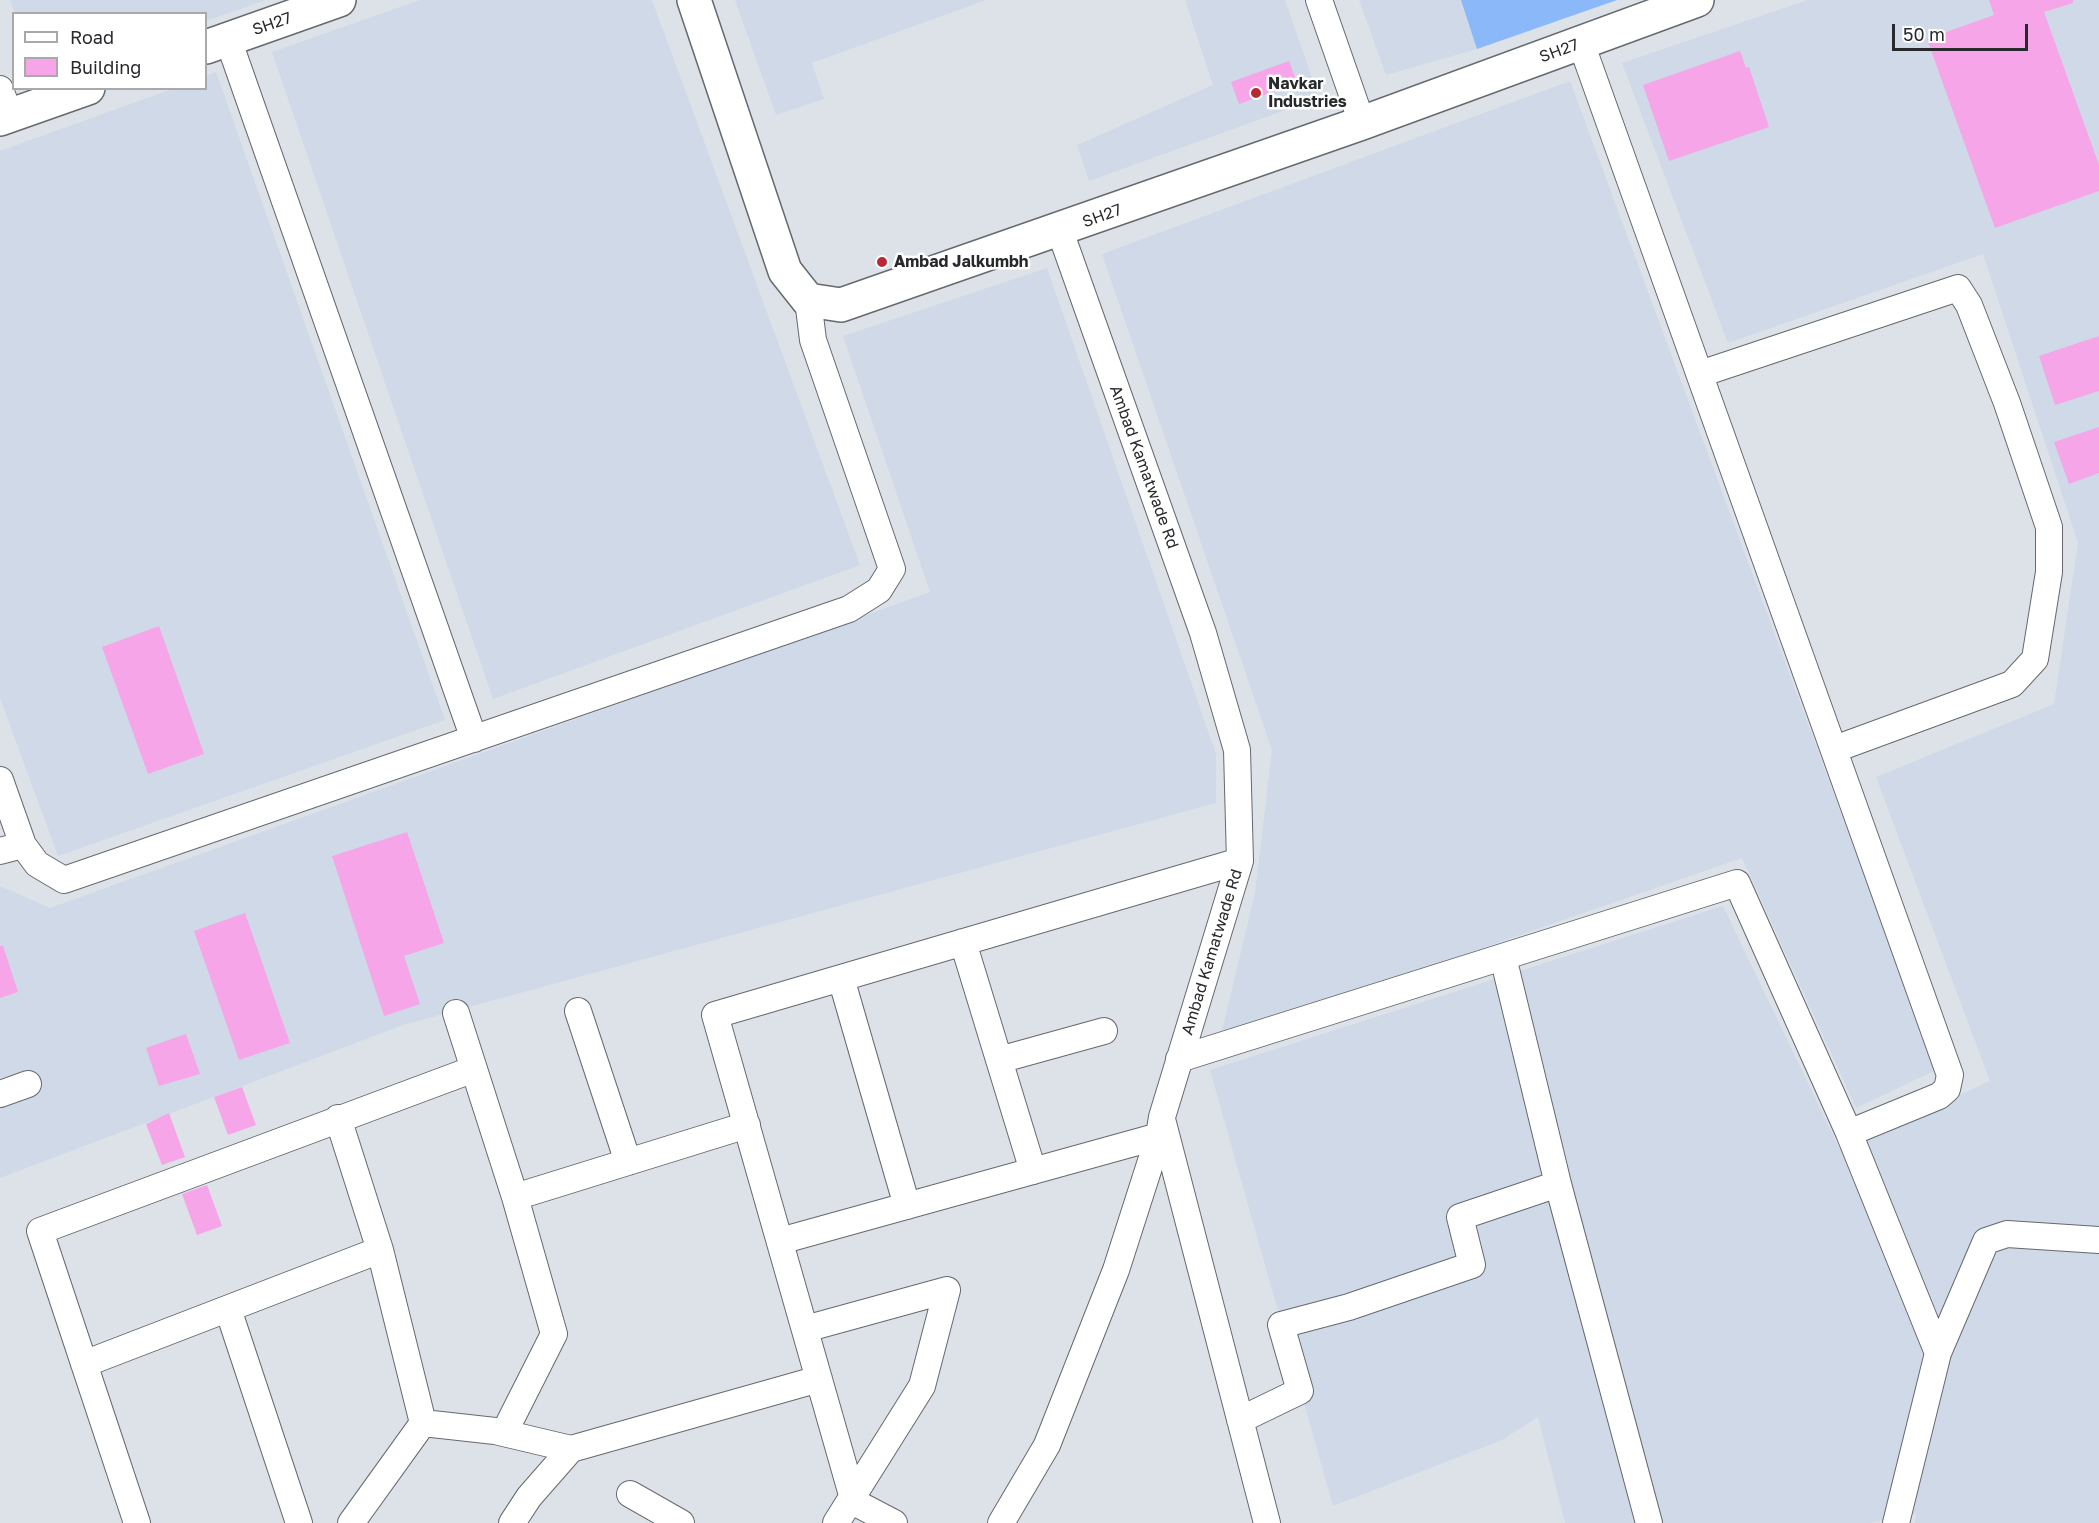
<!DOCTYPE html>
<html>
<head>
<meta charset="utf-8">
<style>
	body { margin:0 }
	#map { position:relative; width:2099px; height:1523px; overflow:hidden; background:#dde2e9; font-family:"Golos Text",sans-serif }
	canvas { display:block }
	.legend { position:absolute; left:12px; top:12px; width:195px; height:78px; box-sizing:border-box; background:#fff; border:2px solid #a9a9ab; margin:0; padding:8px 10px; list-style:none; font-size:18px; color:#28292c }
	.legend li { display:flex; align-items:center; gap:12px; height:30px }
	.legend b { width:30px; border:2px solid #a9a9ab }
	.scale { position:absolute; left:1892px; top:24px; width:136px; height:27px; box-sizing:border-box; border:3px solid #28292c; border-top:0; padding-left:8px; font-size:18px; line-height:21px; white-space:nowrap; color:#28292c; -webkit-text-stroke:4px #fff; paint-order:stroke }
</style>
</head>
<body>
<div id="map">
<canvas width="2099" height="1523"></canvas>
<ul class="legend">
<li><b style="height:8px;background:#fff"></b>Road</li>
<li><b style="height:16px;background:#f5a5e8"></b>Building</li>
</ul>
<div class="scale">50 m</div>
</div>
<script>
const ctx = document.querySelector('canvas').getContext('2d');
ctx.lineJoin = 'round';
function paint(path, color) {
  ctx.fillStyle = color;
  ctx.fill(path, 'evenodd');
}
function strokePath(path, color, width, dash) {
  ctx.strokeStyle = color;
  ctx.lineWidth = width;
  ctx.lineCap = dash ? 'butt' : 'round';
  ctx.setLineDash(dash || []);
  ctx.stroke(path);
}
function label(font, color, halo, rows, align = 'center') {
  ctx.font = font + ' "Golos Text",sans-serif';
  ctx.lineWidth = 5;
  ctx.setLineDash([]);
  ctx.textBaseline = 'middle';
  ctx.strokeStyle = halo;
  ctx.fillStyle = color;
  for (const [text, x, y, turn = 0] of rows) {
    ctx.save();
    ctx.translate(x, y);
    ctx.rotate((+turn || 0) * Math.PI / 180);
    ctx.textAlign = isNaN(turn) ? turn : align;
    if (halo) ctx.strokeText(text, 0, 0);
    ctx.fillText(text, 0, 0);
    ctx.restore();
  }
}
const built = new Path2D(`
	M10,0H266L206,21V14L15,13Z
	M420,0H652L860,565L493,699L272,52Z
	M735,0H986L812,63L824,99L776,115Z
	M1185,0H1285L1319,98L1089,181L1077,145L1213,85Z
	M1359,0H1617L1477,49L1386,75Z
	M1808,0H2099V1523H1915L1916,1514L1869,1523H1565L1538,1417L1502,1440L1333,1506L1210,1070L1723,906L1840,1150L1990,1081L1876,777L2054,704L2078,543L1983,254L1728,343L1622,63Z
	M216,72L445,720L58,856L0,698V151L172,89L206,88V76Z
	M1570,81L1936,1070L1856,1108L1742,858L1220,1039L1255,893L1272,750L1102,254Z
	M1047,268L1216,754V803L403,1025L0,1178V886L50,908L930,592L843,336Z`);
const green = new Path2D(`
	M1461,0H1617L1477,49Z`);
const building = new Path2D(`
	M1989,0H2073V3L2044,12L2099,165V191L1995,228L1927,39L1994,15Z
	M1740,51L1746,68L1749,67L1769,127L1669,161L1643,85Z
	M1289,61L1297,83L1239,104L1231,82Z
	M2099,336V391L2055,405L2039,356Z
	M2099,427V473L2069,484L2054,442Z
	M159,626L204,754L148,774L102,647Z
	M407,832L444,943L404,956L420,1004L384,1016L332,856Z
	M245,913L290,1043L239,1060L194,931Z
	M0,946H3L18,992L0,998Z
	M186,1034L200,1074L159,1086L146,1048Z
	M242,1087L256,1125L228,1135L214,1097Z
	M169,1113L185,1157L162,1165L146,1124Z
	M207,1185L222,1226L197,1235L182,1194Z`);
const minor = new Path2D(`
	M1319,0L1362,123
	M228,39L474,739
	M1581,43L1950,1075L1947,1089L1939,1096L1849,1133
	M0,89L10,116
	M1700,374L1958,288L1969,305L2007,403L2049,527V572L2035,659L2012,684L1835,749
	M0,780L23,845L37,864L64,880L849,609L879,590L892,569L813,340L808,300
	M0,851L23,845
	M963,942L1033,1171
	M841,978L907,1206
	M578,1011L628,1162
	M456,1013L515,1197
	M1179,1059L1737,883L1849,1133L1938,1353
	M999,1060L1104,1031
	M0,1094L28,1084
	M338,1118L380,1250L423,1423L351,1523
	M1163,1123L1267,1523
	M1558,1184L1649,1523
	M780,1241L1159,1136
	M228,1309L299,1523
	M805,1329L947,1290
	M84,1364L380,1250
	M1240,1420L1300,1391L1281,1325L1349,1307L1472,1265L1460,1217L1558,1184L1503,957
	M423,1423L495,1431L571,1449
	M504,1433L554,1334L515,1197L747,1125
	M630,1494L681,1523
	M852,1495L715,1015L1240,861
	M850,1500L894,1523
	M137,1523L40,1231L474,1069
	M512,1523L529,1497L571,1449L819,1379
	M836,1523L922,1386L947,1290
	M1001,1523L1047,1445L1116,1270L1159,1136L1162,1117L1240,861L1237,750L1203,633L1060,231
	M1896,1523L1938,1353L1986,1241L2007,1234L2099,1240`);
const major = new Path2D(`
	M694,0L785,271L808,300L841,305L1362,123L1697,0
	M206,47L339,0
	M0,119L88,88`);
const markers = [
	[1256,93,6,"#b92835"],
	[882,262,6,"#b92835"]
];
const streetNames = [
	["SH27",272,24,-19],
	["SH27",1559,51,-20],
	["SH27",1102,216,-20],
	["Ambad Kamatwade Rd",1144,467,70],
	["Ambad Kamatwade Rd",1212,952,-73]
];
const poiNames = [
	["Navkar",1268,84],
	["Industries",1268,102],
	["Ambad Jalkumbh",894,262]
];
paint(built, '#d0d9e7');
paint(green, '#8ab8f8');
paint(building, '#f5a5e8');
strokePath(minor, '#65696f', 28);
strokePath(major, '#65696f', 36);
strokePath(minor, '#fff', 26);
strokePath(major, '#fff', 33);
for (const [x, y, r, color] of markers) {
  const dot = new Path2D();
  dot.arc(x, y, r, 0, 2 * Math.PI);
  ctx.fillStyle = color;
  ctx.fill(dot);
  strokePath(dot, '#fff', 2);
}
label('16px', '#28292c', '#fff', streetNames);
label('bold 16px', '#28292c', '#fff', poiNames, 'left');
</script>
</body>
</html>
